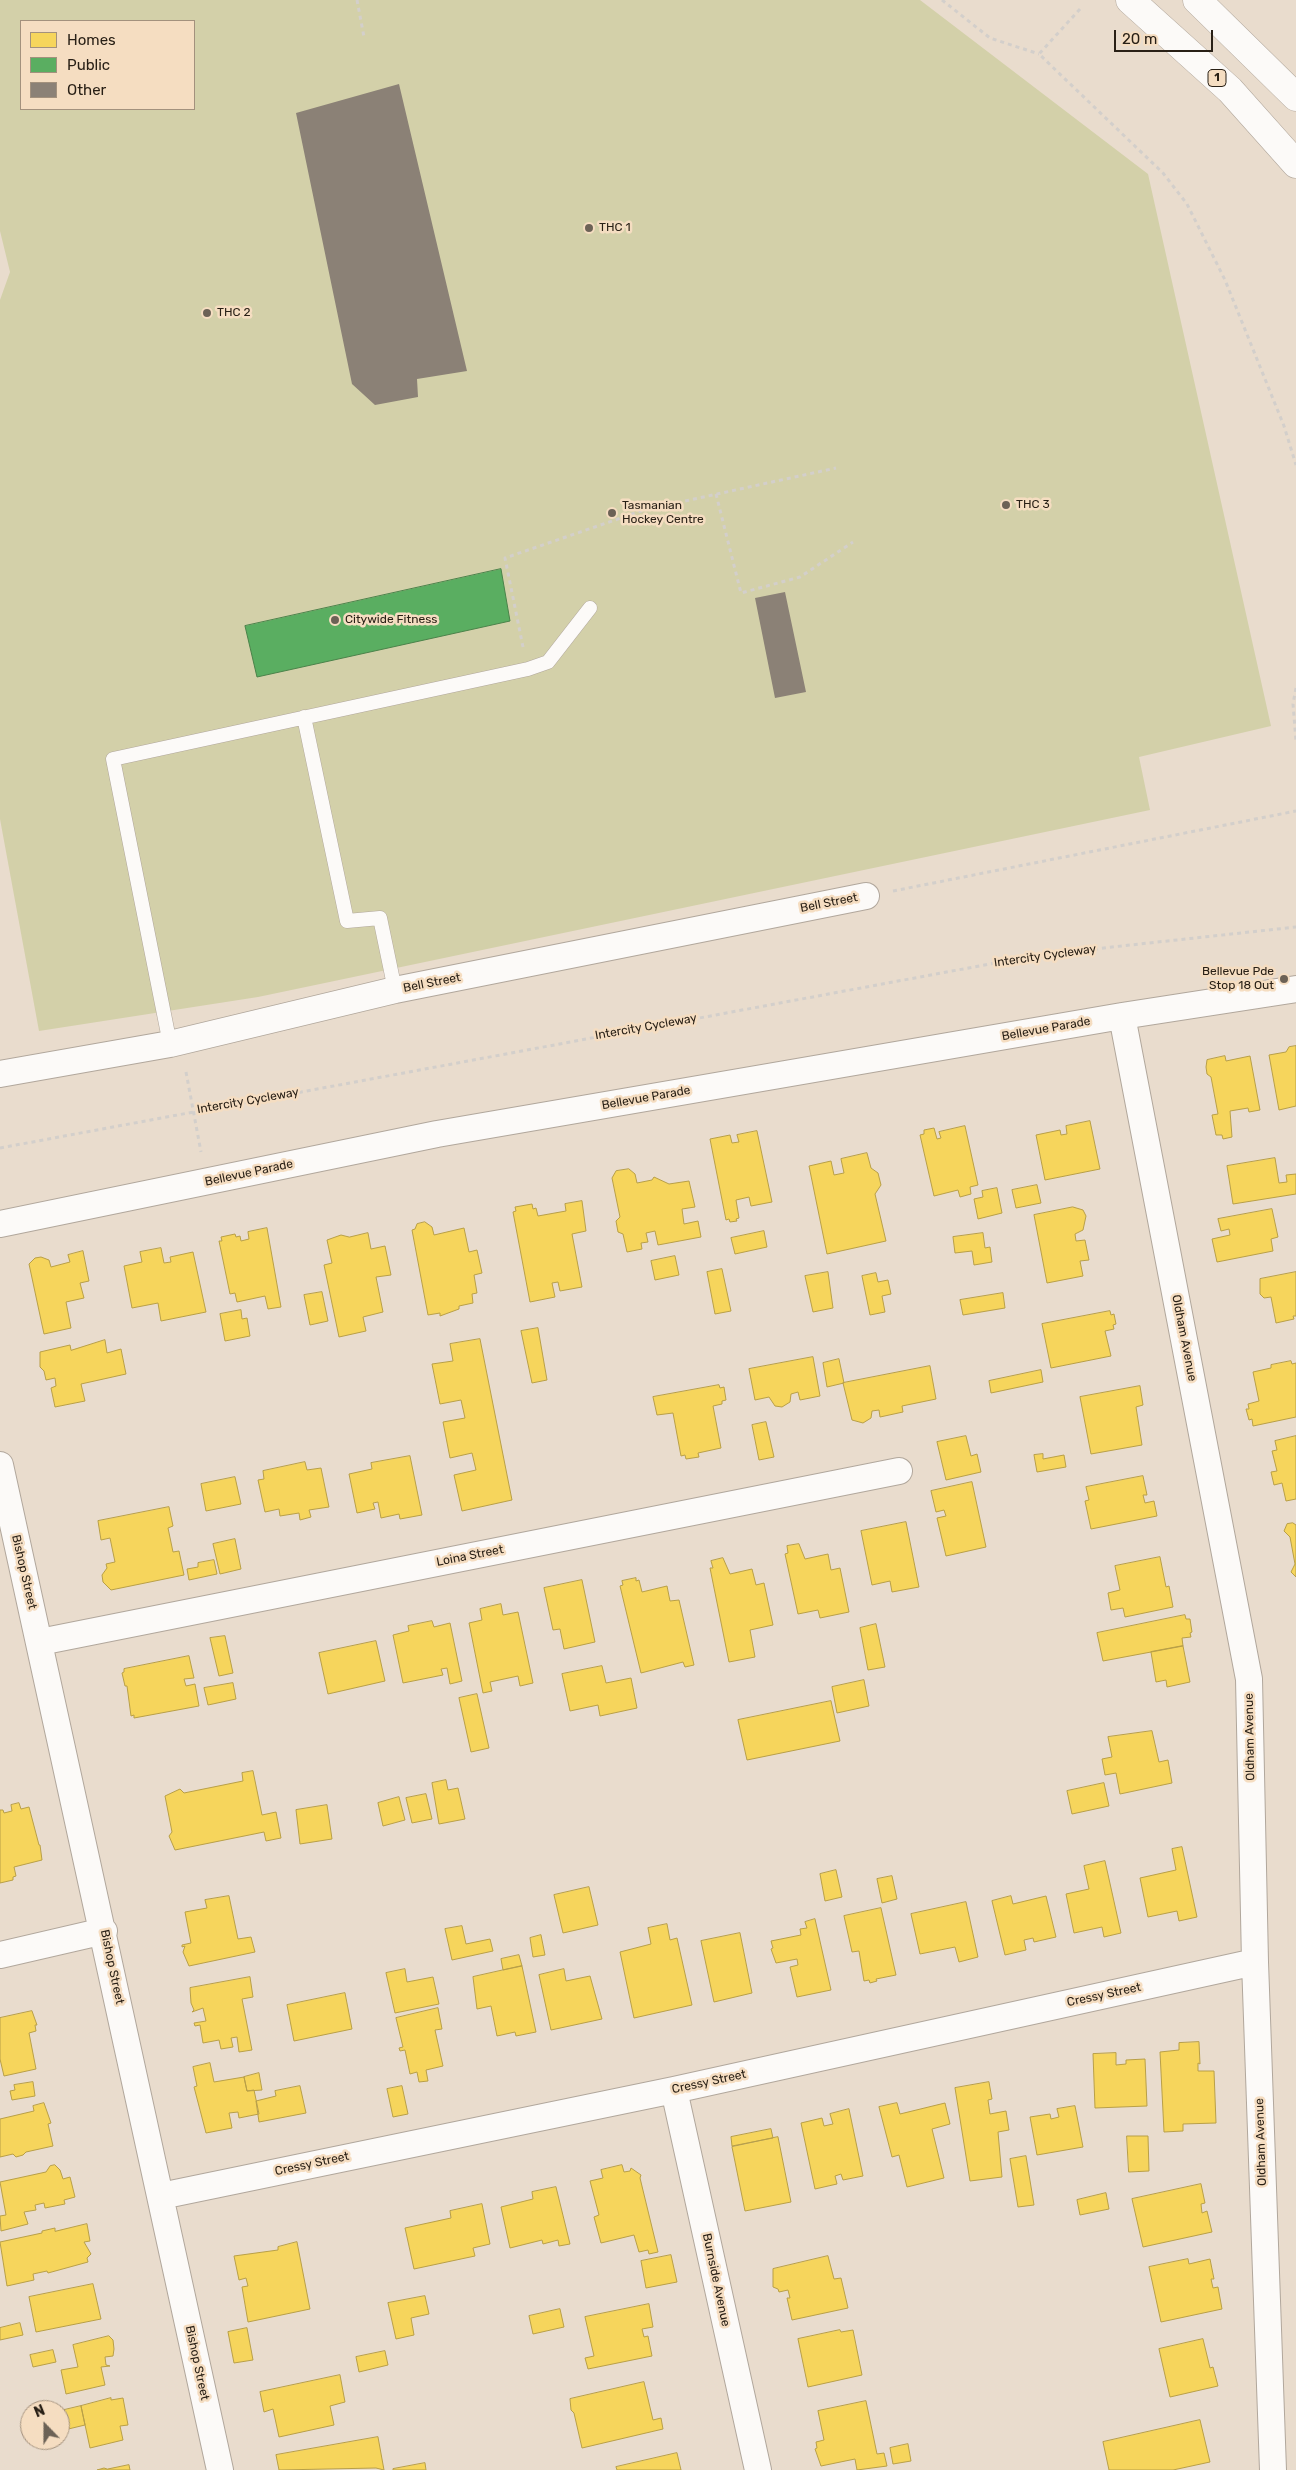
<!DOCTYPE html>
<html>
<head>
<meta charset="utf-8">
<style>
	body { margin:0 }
	#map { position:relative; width:1296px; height:2470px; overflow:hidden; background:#e9dccd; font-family:Rubik,sans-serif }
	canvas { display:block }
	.legend { position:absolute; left:20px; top:20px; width:175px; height:90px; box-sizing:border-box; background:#f5ddc1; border:1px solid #a3917d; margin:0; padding:6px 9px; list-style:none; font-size:15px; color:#292016 }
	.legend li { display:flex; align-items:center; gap:10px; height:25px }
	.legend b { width:25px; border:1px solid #a3917d }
	.north { position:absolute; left:20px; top:2400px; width:50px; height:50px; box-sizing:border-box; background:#f5ddc1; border:1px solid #a3917d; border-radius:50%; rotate:338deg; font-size:14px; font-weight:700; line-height:20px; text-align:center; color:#292016 }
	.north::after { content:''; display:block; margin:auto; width:18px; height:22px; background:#6c6256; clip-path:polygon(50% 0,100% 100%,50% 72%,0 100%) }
	.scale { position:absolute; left:1114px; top:30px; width:99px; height:22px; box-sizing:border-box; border:2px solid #292016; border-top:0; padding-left:6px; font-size:15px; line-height:18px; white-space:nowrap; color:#292016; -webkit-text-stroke:4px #f5ddc1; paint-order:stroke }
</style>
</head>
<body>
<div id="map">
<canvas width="1296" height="2470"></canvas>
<ul class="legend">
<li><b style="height:14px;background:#f6d55c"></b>Homes</li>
<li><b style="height:14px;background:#5aae61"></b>Public</li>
<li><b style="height:14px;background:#8b8176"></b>Other</li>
</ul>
<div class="north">N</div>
<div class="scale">20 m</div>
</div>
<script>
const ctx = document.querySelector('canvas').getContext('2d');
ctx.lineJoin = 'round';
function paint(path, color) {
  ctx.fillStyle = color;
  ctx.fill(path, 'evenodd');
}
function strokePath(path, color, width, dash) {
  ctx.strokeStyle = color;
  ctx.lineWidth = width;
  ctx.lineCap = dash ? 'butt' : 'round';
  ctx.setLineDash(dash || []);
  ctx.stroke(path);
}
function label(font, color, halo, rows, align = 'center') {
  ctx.font = font + ' Rubik,sans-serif';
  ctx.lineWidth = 5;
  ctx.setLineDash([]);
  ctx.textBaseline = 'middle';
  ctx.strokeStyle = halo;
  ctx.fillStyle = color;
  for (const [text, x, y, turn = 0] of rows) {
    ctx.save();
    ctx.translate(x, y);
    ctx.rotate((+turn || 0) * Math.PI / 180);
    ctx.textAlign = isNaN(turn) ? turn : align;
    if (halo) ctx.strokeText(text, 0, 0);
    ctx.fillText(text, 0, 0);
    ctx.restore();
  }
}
const green = new Path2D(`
	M0,0H920L1148,174L1271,726L1139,757L1150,810L258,997L39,1031L0,819V300L10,272L0,231ZM21,21H194V109H21Z`);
const homes = new Path2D(`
	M1296,1046V1106L1279,1110L1269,1055L1286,1052L1289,1047Z
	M1225,1056L1226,1061L1250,1056L1260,1110L1249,1112L1248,1108L1230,1111L1232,1137L1223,1139L1222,1135H1216L1212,1115L1218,1114L1211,1077L1207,1074L1206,1067L1207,1060Z
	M1090,1121L1100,1169L1045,1180L1036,1135L1060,1130L1061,1135L1067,1134L1066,1126Z
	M965,1126L978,1185L970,1187L971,1194L960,1197L958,1190L934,1196L920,1135L924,1134V1130L934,1128L937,1139L941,1138L939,1132Z
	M757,1131L772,1202L751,1206L749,1197L736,1200L739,1218L736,1219L737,1221L730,1222L729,1219L726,1220L710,1139L730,1135L732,1143L739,1142L737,1135Z
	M867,1153L871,1168L878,1173L881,1185L875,1194L886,1241L827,1254L809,1166L831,1161L834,1175L844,1173L841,1159Z
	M1275,1158L1279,1183L1287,1182L1286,1175L1296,1174V1194L1233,1204L1227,1166Z
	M629,1169L635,1174L637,1183L652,1180L654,1177L669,1184L689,1181L695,1207L682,1209L684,1224L698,1221L701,1237L658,1245L655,1231L646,1233L648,1242L641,1243L642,1249L627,1252L623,1234L618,1232L616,1221L620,1217L612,1178L616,1171Z
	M1037,1185L1041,1203L1016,1208L1012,1190Z
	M997,1188L1002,1213L978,1219L974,1199L983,1197L982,1191Z
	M582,1201L586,1231L572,1234L582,1287L560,1291L558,1282L552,1283L555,1297L530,1302L513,1212L516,1211L515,1207L532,1204L533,1209L536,1208L538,1216L566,1211L565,1204Z
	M1073,1207L1083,1210L1086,1216L1083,1230L1075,1234L1076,1241L1085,1240L1089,1260L1080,1261L1083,1276L1047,1283L1034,1215Z
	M1272,1209L1278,1237L1271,1239L1273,1251L1217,1262L1212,1239L1230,1235L1229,1229L1221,1231L1218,1219Z
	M425,1222L432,1227L434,1235L464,1228L469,1252L477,1250L482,1273L474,1275L477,1293L472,1294L473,1303L459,1306V1309L440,1316V1313L428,1315L412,1230L415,1229L417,1224Z
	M267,1228L281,1307L268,1309L265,1296L237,1302L235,1293L230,1294L219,1241H222L221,1237L235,1234L236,1237L240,1236L241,1241L249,1239L248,1232Z
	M764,1231L767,1247L735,1254L731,1238Z
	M368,1233L371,1249L385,1246L391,1275L376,1277L383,1312L363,1317L366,1331L339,1337L324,1265L332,1263L327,1240L341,1235L349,1237Z
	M983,1233L985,1248L990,1247L992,1262L974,1265L972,1251L955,1253L953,1237Z
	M161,1248L164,1263L171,1262L170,1257L193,1252L206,1312L161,1321L158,1303L132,1308L124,1266L142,1262L140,1252Z
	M83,1251L89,1281L80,1283L84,1298L66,1302L71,1328L44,1334L29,1264L35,1258L41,1257L49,1260L51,1267L70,1262L68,1255Z
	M675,1256L679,1275L655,1280L651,1261Z
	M722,1269L731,1311L715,1314L707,1272Z
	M828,1272L833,1308L813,1312L805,1276Z
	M1296,1272V1316H1293L1294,1319L1276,1323L1271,1297L1264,1298L1260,1294V1279Z
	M876,1273L878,1282L888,1280L891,1294L882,1296L885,1312L870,1315L862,1276Z
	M322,1292L328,1321L310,1325L304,1295Z
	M1003,1293L1005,1308L963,1315L960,1300Z
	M241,1310L242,1319L247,1318L250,1336L225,1341L220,1314Z
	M1110,1311L1111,1315L1114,1314L1116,1324L1113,1325L1114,1329L1105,1331L1111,1356L1051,1368L1042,1324Z
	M538,1328L547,1380L532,1383L521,1331Z
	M480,1339L512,1500L462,1511L454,1475L476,1470L472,1453L450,1458L443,1422L465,1418L461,1400L440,1404L432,1364L453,1361L450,1344Z
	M105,1340L107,1353L121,1349L126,1374L81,1384L85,1401L55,1407L51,1388L56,1386L55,1378L46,1380L44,1371L40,1367V1352L70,1345L71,1350Z
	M813,1357L820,1396L800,1400L798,1392L791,1394L790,1402L782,1407L775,1406L769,1397L755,1400L749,1369Z
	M839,1359L844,1383L827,1387L823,1363Z
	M1291,1361L1292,1364L1296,1363V1417L1253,1426L1252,1419L1249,1420L1246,1409H1249L1248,1404L1259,1401L1253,1372L1271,1368V1365Z
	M930,1366L936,1399L902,1406L903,1412L880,1417L879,1410L872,1411L871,1418L863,1423L852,1420L843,1383Z
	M1041,1370L1043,1382L991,1393L989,1381Z
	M719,1385L720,1388L724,1387L726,1400L722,1401V1404L713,1406L721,1448L698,1453L699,1457L686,1459L685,1455L681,1456L673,1413L657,1415L653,1397Z
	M1140,1386L1143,1405L1136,1407L1142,1445L1091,1454L1080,1397Z
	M766,1422L774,1457L759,1460L752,1425Z
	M966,1436L971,1456L977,1454L981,1472L946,1480L937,1442Z
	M1296,1436V1499L1286,1501L1282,1483L1274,1485L1271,1472L1277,1471L1272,1451L1277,1450L1275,1441Z
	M1043,1454V1459L1064,1455L1066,1467L1037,1472L1034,1455Z
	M410,1456L422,1515L400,1519L399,1514L381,1518L378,1502L373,1503L375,1509L357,1513L349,1474L372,1469L371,1463Z
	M305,1462L307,1470L321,1468L329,1507L309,1510L311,1517L300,1520L299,1513L280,1516L279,1509L265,1512L258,1480L264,1479L263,1471Z
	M1143,1476L1147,1495H1143L1145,1503L1154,1501L1157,1516L1091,1529L1085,1501L1089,1500L1086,1487Z
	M235,1477L241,1504L206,1511L201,1484Z
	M972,1482L986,1547L946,1556L937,1518L946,1516L944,1510L936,1512L931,1491Z
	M169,1507L173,1526L168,1528L173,1552L179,1551L184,1575L111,1590L103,1582L102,1575L107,1568L106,1564L115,1562L110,1538L101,1540L98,1521Z
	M906,1522L919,1587L892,1592L890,1581L872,1585L861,1531Z
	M1293,1523L1296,1525V1577L1291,1572L1295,1564L1290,1537L1284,1531L1287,1524Z
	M235,1539L241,1569L220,1574L213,1544Z
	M799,1544L805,1559L828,1554L831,1570L840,1568L849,1612L820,1618L818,1610L798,1614L785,1554L788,1553L787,1546Z
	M1160,1557L1166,1587L1169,1586L1173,1607L1125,1617L1123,1608L1111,1610L1108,1593L1120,1590L1115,1566Z
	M723,1558L730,1574L752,1569L756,1585L764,1583L773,1625L750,1630L755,1657L729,1662L710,1568H713L711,1561Z
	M214,1560L217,1574L189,1580L187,1569L198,1567V1563Z
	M636,1578V1581L639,1580L642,1592L667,1586L670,1601L679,1600L694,1665L685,1667L683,1662L641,1673L620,1586L623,1585L622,1581Z
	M582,1580L595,1642L564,1649L560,1629L553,1630L544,1588Z
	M501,1604L503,1615L518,1612L533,1683L520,1686L518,1676L490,1682L492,1691L483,1693L469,1623L482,1620L480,1609Z
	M1185,1615L1186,1619H1190L1192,1632L1190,1633L1191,1637L1182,1638L1183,1646L1103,1661L1097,1633Z
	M432,1621L434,1627L450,1623L462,1681L450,1684L447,1668L441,1669L443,1675L403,1683L393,1635L409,1631L408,1626Z
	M876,1624L885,1667L868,1670L860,1628Z
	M225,1636L233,1673L219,1676L210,1638Z
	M376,1641L385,1681L328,1694L319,1653Z
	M1183,1646L1190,1682L1167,1687L1166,1680L1156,1682L1151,1652Z
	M189,1656L194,1678L184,1679L186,1686L195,1684L199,1706L134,1718V1715L131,1716L127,1686H125L122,1673L124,1672V1669Z
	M602,1666L606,1683L631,1678L637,1708L600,1716L598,1705L570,1711L562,1674Z
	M864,1680L869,1706L837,1713L832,1687Z
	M233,1683L236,1699L208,1705L204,1688Z
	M477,1694L489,1748L471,1752L459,1698Z
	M831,1701L840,1741L747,1760L738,1720Z
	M1152,1731L1159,1762L1168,1760L1172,1783L1120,1794L1116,1773L1105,1775L1102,1759L1112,1757L1108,1737Z
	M253,1771L262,1815L276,1812L281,1838L266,1841L264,1832L175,1850L169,1836L172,1832L165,1796L180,1789L184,1793L243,1781L242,1773Z
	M446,1780L448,1790L458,1788L465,1819L439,1824L432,1783Z
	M1104,1783L1109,1806L1072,1814L1067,1791Z
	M426,1794L432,1819L412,1823L406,1798Z
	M399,1797L405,1820L383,1826L378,1803Z
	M19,1803L21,1809L29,1807L39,1845H40L42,1860L14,1867L16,1876L13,1877V1880L0,1883V1810H3L4,1813L12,1811L11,1805Z
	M327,1805L332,1839L300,1844L296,1810Z
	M1182,1847L1197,1917L1179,1921L1177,1911L1148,1917L1140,1878L1176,1870L1172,1849Z
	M1105,1861L1121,1933L1104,1937L1102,1927L1074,1933L1066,1894L1089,1889L1084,1866Z
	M836,1870L842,1897L825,1901L820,1874Z
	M892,1876L897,1899L882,1903L877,1879Z
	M589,1887L598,1925L563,1933L554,1895Z
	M229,1896L238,1939L251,1937L255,1952L189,1966L183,1952L185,1946L182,1947V1945L191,1943L185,1912L207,1908L205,1900Z
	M1011,1896L1013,1904L1046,1896L1056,1937L1034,1942L1033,1938L1024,1940L1026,1950L1005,1955L992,1901Z
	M966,1902L978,1957L959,1962L955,1947L920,1954L911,1914Z
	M881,1908L896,1975L876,1979L877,1981L870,1983L869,1980L864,1981L859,1951L852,1952L844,1916Z
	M815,1919L831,1990L797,1997L790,1967L798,1965L797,1959L776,1963L771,1949L773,1948L771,1941L801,1935L800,1929L807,1928L805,1922Z
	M667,1924L670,1940L677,1938L692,2005L634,2018L620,1952L651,1944L648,1928Z
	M462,1926L466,1944L490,1939L493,1951L452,1960L445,1929Z
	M740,1933L752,1993L714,2002L701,1941Z
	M541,1935L545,1955L533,1957L530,1938Z
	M519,1955L522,1966L503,1970L501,1959Z
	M522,1966L536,2032L516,2036L515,2032L497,2036L491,2006L477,2009L473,1977Z
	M405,1969L407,1982L433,1977L439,2004L395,2013L386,1973Z
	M564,1969L566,1981L590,1976L602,2019L551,2030L539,1975Z
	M250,1977L253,1997L242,1999L252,2050L239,2052L237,2037L231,2038L233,2047L221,2049L219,2040L203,2043L200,2025L195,2026L194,2023L206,2021L203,2008L192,2012L194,2010L191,2003L190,1988Z
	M345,1993L352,2029L294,2041L287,2005Z
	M438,2008L442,2029L435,2030L443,2066L426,2070L428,2081L419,2082L417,2072L410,2074L405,2050L400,2051L399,2048L403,2047L396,2018Z
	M32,2011L37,2025H35L36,2031L29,2033L36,2069L4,2076L0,2059V2018Z
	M1199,2042L1200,2064L1198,2063V2071H1214L1216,2123L1183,2124V2131L1164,2132L1160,2052L1179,2050V2043Z
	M1116,2053V2065L1126,2064V2060L1145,2059L1147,2106L1095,2108L1093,2054Z
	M210,2063L214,2082L244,2077L247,2091L254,2090L259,2114L239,2118L238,2112L229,2113L232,2128L206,2133L194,2087L197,2086L193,2067Z
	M259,2073L262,2090L247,2091L244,2077Z
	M33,2082L35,2096L12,2100L10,2091L15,2090L14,2085Z
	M989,2082L992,2099L988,2100L990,2114L1006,2111L1009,2130L998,2132L1002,2177L970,2181L955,2088Z
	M300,2086L306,2113L259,2122L256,2101L276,2096L275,2091Z
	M402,2086L408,2114L393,2117L387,2089Z
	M44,2103L51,2123L48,2124L53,2146L26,2152L23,2155L16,2157L13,2154L0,2157V2119L34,2111L33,2106Z
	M897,2103L900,2114L945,2103L950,2124L932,2129L944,2178L907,2187L899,2155L892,2157L879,2107Z
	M1075,2106L1083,2147L1037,2155L1030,2117L1050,2114L1051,2119L1059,2117L1057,2109Z
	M849,2109L863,2176L843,2180L841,2174L835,2176L837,2184L815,2189L801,2123L822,2118L824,2126L833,2124L830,2114Z
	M771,2129L773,2138L732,2146L731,2137Z
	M1127,2136H1148L1149,2171L1129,2172Z
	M778,2137L791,2202L745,2211L732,2147Z
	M1026,2156L1034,2205L1018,2207L1010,2159Z
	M55,2165L60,2170L63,2179L70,2177L75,2197L64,2200L65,2204L45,2208L44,2203L35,2205L36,2210L24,2212L28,2224L1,2231L0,2216L6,2215L0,2182L46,2172L50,2166Z
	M622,2165L624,2172L630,2171L631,2168L641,2175L640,2178L658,2252L649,2254L648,2250L639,2252L634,2235L601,2243L594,2217L599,2215L590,2181L603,2178L601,2170Z
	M1201,2184L1205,2203L1201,2204L1202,2213L1207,2211L1212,2232L1143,2247L1132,2199Z
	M556,2187L570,2244L559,2246L558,2240L543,2244L542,2240L510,2248L501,2207L533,2199L532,2192Z
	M1106,2193L1109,2209L1080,2215L1077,2200Z
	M482,2204L490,2244L473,2248L475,2256L414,2269L405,2228L451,2218L450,2211Z
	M87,2224L90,2241L84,2242L91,2254L87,2258L88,2262L48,2273L47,2271L33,2274L34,2280L7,2286L0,2242L42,2233V2231L55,2228V2231Z
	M297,2242L310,2309L248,2322L242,2287L248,2286L246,2278L239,2280L234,2256L278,2250V2247Z
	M671,2255L677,2282L646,2288L641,2261Z
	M828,2256L834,2279L841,2278L848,2308L792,2320L787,2298H790L788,2290L779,2292L778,2289L773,2287V2269Z
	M1188,2259L1189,2264L1210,2259L1214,2279H1211L1213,2288L1218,2287L1222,2309L1161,2322L1149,2267Z
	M93,2284L101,2319L36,2332L29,2297Z
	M425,2296L429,2314L411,2318L414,2335L396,2339L388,2303Z
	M649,2304L653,2327L642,2329L644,2337L648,2336L652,2356L588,2369L585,2358L594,2356L585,2317Z
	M560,2309L564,2327L533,2334L529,2316Z
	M20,2323L23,2335L0,2340V2328Z
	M247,2328L253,2360L234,2363L228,2332Z
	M840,2330L841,2332L853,2330L862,2375L808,2387L798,2339Z
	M109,2336L113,2340L114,2349L113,2356L105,2357L106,2365L110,2366L101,2367L105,2385L66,2394L61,2370L78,2367L73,2345Z
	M1203,2339L1210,2368L1213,2367L1218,2386L1170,2397L1159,2349Z
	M53,2350L56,2362L33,2367L30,2355Z
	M385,2351L388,2365L359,2372L356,2357Z
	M340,2375L345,2402L330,2406L334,2425L279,2437L273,2409L264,2412L260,2392Z
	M644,2382L653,2420L661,2418L663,2429L582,2448L574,2413L571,2410L570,2399Z
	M111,2398V2400L123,2398L128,2425L120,2426L123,2440L90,2448L81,2406Z
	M866,2401L877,2454L884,2453L887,2466L857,2470L855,2459L821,2466L815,2449L817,2448L816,2442L824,2440L818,2411Z
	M81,2406L85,2425L60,2431V2411Z
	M1200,2420L1210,2462L1173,2470H1109L1103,2442Z
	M378,2437L384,2470L376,2468L279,2470L276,2455Z
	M908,2444L911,2461L893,2464L890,2448Z
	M677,2453L681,2470H617L616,2467Z
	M425,2463L426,2470H393V2469Z
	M129,2465L130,2470H97L104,2468L107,2469Z`);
const public = new Path2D(`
	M501,569L510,621L257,677L245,626Z`);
const building = new Path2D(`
	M399,84L467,371L417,379L418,397L375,405L352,384L296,113Z
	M785,592L806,692L775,698L755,598Z`);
const path = new Path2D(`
	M357,0L364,37
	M942,0L990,38L1039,54
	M1080,9L1039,54L1163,173L1187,204L1225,280L1284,426L1296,465
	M716,494L741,593L800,577L853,542
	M523,647L505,558L644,510L836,468
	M1296,688L1293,704L1296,741
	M893,891L1296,811
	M186,1072L201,1152
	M0,1148L1006,961L1112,947L1296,927`);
const service = new Path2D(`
	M304,717L347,921L380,918L395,990
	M170,1044L113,759L528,669L548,662L590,608`);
const minor = new Path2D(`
	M1122,1016L1249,1679L1255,1962L1273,2470
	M0,1074L170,1044L395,990L866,896
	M0,1224L437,1134L1122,1016L1296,989
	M0,1465L220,2470
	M40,1642L899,1471
	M0,1955L104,1931
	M674,2090L758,2470
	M161,2196L674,2090L1255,1962`);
const trunk = new Path2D(`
	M1130,0L1230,90L1296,164
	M1197,0L1296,97`);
const markers = [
	[589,228,5,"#6c6256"],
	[207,313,5,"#6c6256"],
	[1006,505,5,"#6c6256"],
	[612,513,5,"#6c6256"],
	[335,620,5,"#6c6256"],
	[1284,979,5,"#6c6256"]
];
const shields = [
	[1217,78,18]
];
const shieldNames = [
	["1",1217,78]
];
const poiNames = [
	["THC 1",599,228],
	["THC 2",217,313],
	["THC 3",1016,505],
	["Tasmanian",622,506],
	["Hockey Centre",622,520],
	["Citywide Fitness",345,620],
	["Bellevue Pde",1274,972,"right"],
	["Stop 18 Out",1274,986,"right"]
];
const streetNames = [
	["Bell Street",829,903,-11],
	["Intercity Cycleway",1045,956,-8],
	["Bell Street",432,983,-11],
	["Intercity Cycleway",646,1027,-10],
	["Bellevue Parade",1046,1029,-10],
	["Bellevue Parade",646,1098,-10],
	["Intercity Cycleway",248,1101,-10],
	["Bellevue Parade",249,1173,-12],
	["Oldham Avenue",1184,1338,79],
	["Loina Street",470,1556,-11],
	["Bishop Street",24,1572,77],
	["Oldham Avenue",1250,1737,-91],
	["Bishop Street",112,1967,78],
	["Cressy Street",1104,1995,-12],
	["Cressy Street",709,2082,-12],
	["Oldham Avenue",1261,2142,-92],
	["Cressy Street",312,2164,-12],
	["Burnside Avenue",716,2280,78],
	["Bishop Street",197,2363,78]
];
paint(green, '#d3d0a9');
paint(homes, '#f6d55c');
strokePath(homes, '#b89f47', 1);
paint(public, '#5aae61');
strokePath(public, '#4b834a', 1);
paint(building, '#8b8176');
strokePath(service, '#b1a79c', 15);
strokePath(minor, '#b1a79c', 28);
strokePath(trunk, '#b1a79c', 29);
strokePath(path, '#d3cfcb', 3, [4, 4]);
strokePath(service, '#fcfaf8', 14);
strokePath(minor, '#fcfaf8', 26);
strokePath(trunk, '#fcfaf8', 28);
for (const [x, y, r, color] of markers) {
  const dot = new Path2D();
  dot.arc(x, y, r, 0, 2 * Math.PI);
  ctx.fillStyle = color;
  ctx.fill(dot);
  strokePath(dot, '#f5ddc1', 2);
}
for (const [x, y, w] of shields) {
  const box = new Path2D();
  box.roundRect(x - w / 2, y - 8.5, w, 17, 4);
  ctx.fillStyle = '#f5ddc1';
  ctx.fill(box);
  strokePath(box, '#292016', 1);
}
label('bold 11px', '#292016', null, shieldNames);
label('12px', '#292016', '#f5ddc1', poiNames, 'left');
label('12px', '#292016', '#f5ddc1', streetNames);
</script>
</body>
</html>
